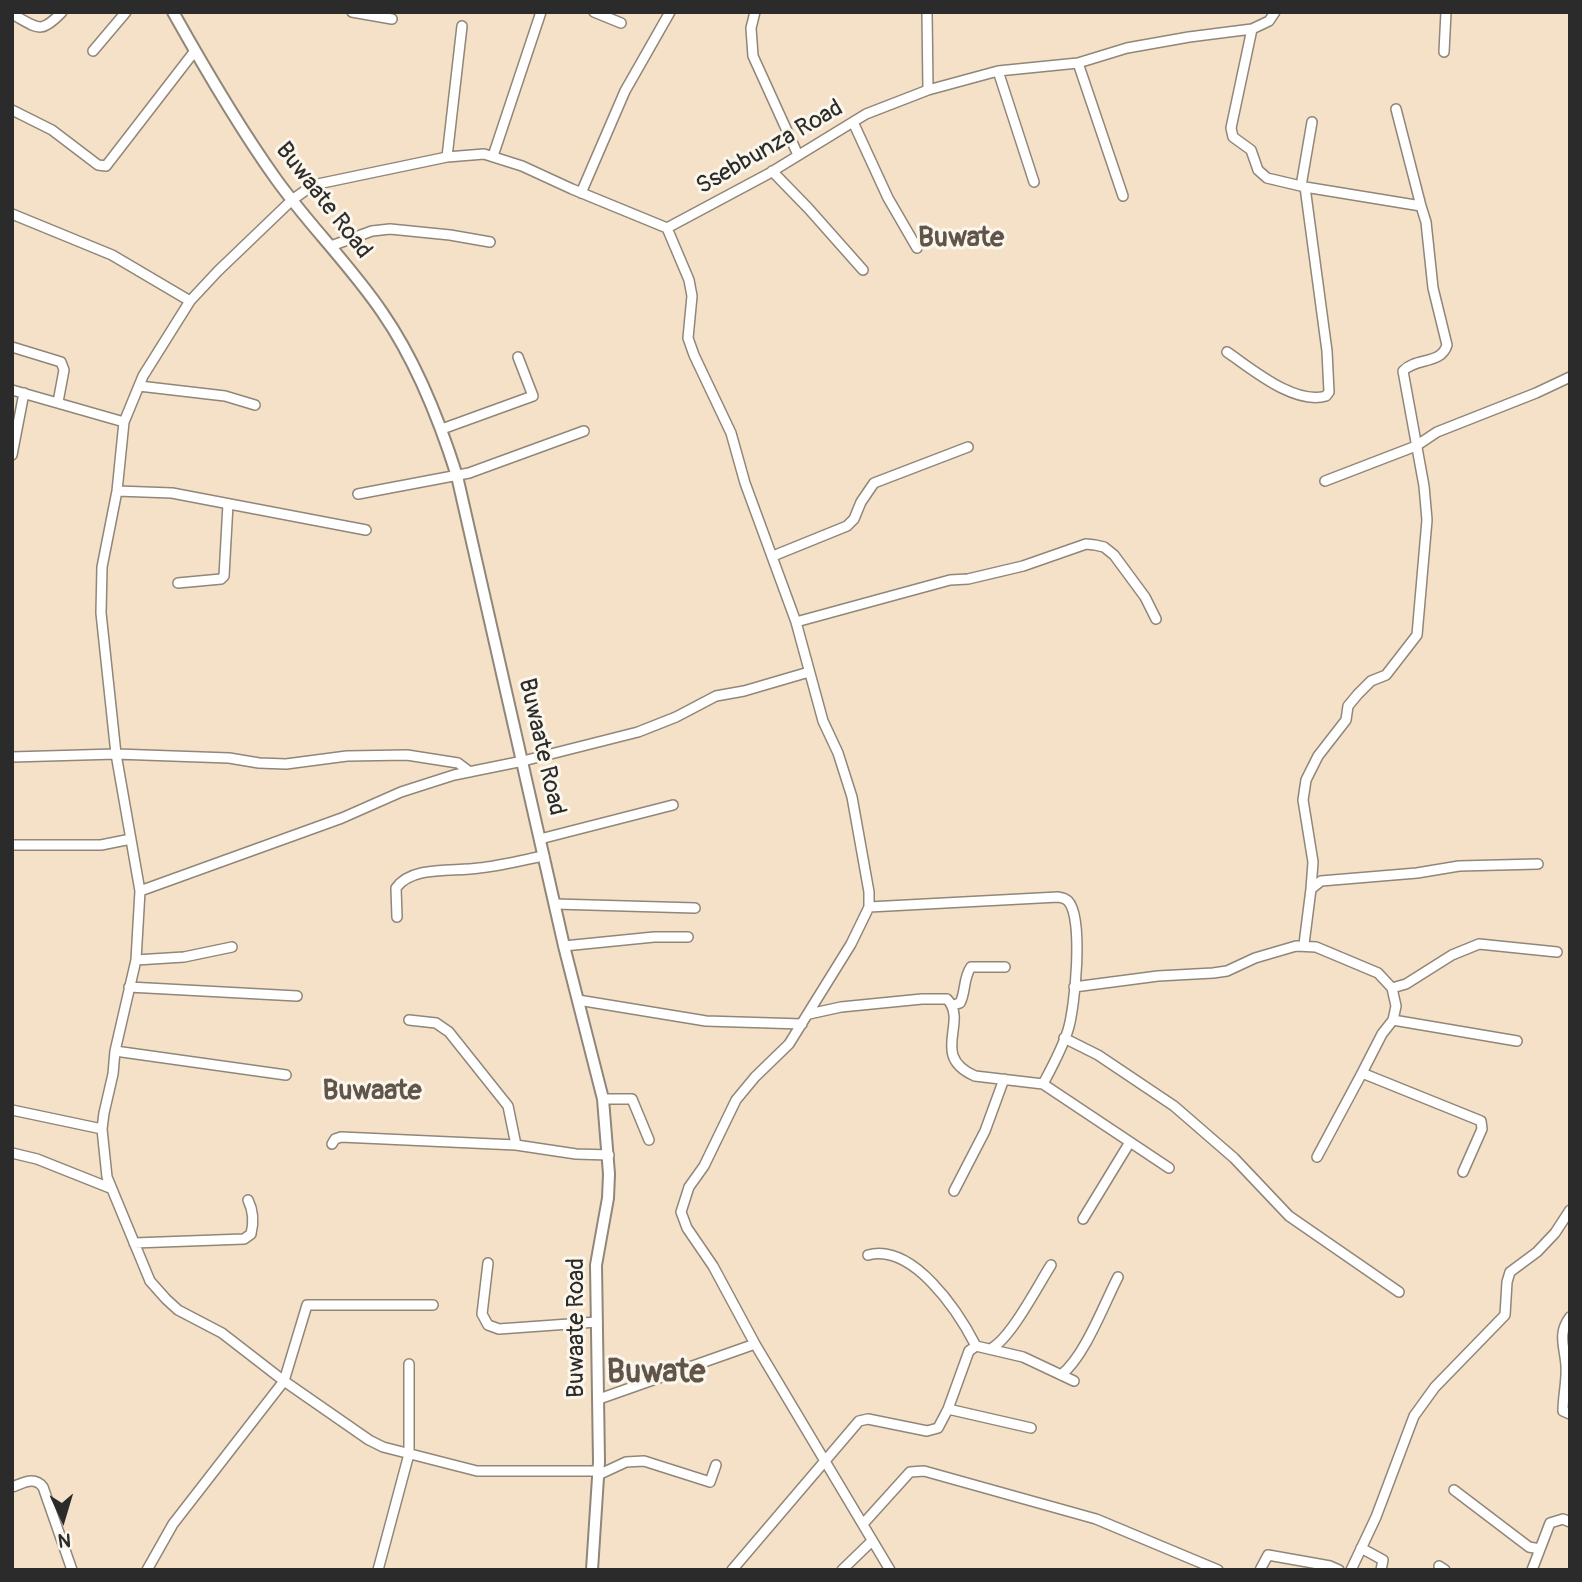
<!DOCTYPE html>
<html>
<head>
<meta charset="utf-8">
<style>
	body { margin:0 }
	#map { position:relative; width:1582px; height:1582px; overflow:hidden; background:#f5e1c7; font-family:Pangolin,sans-serif }
	canvas { display:block }
	.frame { position:absolute; inset:0; border:14px solid #2b2b2b; pointer-events:none }
	.north { position:absolute; left:28px; top:1484px; width:70px; height:70px; -webkit-text-stroke:5px #fbf7ec; paint-order:stroke; rotate:176deg; font-size:19px; font-weight:700; line-height:28px; text-align:center; color:#2b2b2b }
	.north::after { content:''; display:block; margin:auto; width:24px; height:32px; background:#2b2b2b; clip-path:polygon(50% 0,100% 100%,50% 72%,0 100%) }
</style>
</head>
<body>
<div id="map">
<canvas width="1582" height="1582"></canvas>
<div class="frame"></div>
<div class="north">N</div>
</div>
<script>
const ctx = document.querySelector('canvas').getContext('2d');
ctx.lineJoin = 'round';
function strokePath(path, color, width, dash) {
  ctx.strokeStyle = color;
  ctx.lineWidth = width;
  ctx.lineCap = dash ? 'butt' : 'round';
  ctx.setLineDash(dash || []);
  ctx.stroke(path);
}
function label(font, color, halo, rows, align = 'center') {
  ctx.font = font + ' Pangolin,sans-serif';
  ctx.lineWidth = 6;
  ctx.setLineDash([]);
  ctx.textBaseline = 'middle';
  ctx.strokeStyle = halo;
  ctx.fillStyle = color;
  for (const [text, x, y, turn = 0] of rows) {
    ctx.save();
    ctx.translate(x, y);
    ctx.rotate((+turn || 0) * Math.PI / 180);
    ctx.textAlign = isNaN(turn) ? turn : align;
    if (halo) ctx.strokeText(text, 0, 0);
    ctx.fillText(text, 0, 0);
    ctx.restore();
  }
}
const minor = new Path2D(`
	M352,12L392,19
	M594,12L621,23
	M755,12L751,28L753,56L798,155
	M927,12L928,90
	M12,14C38,28 40,35 62,12
	M1252,29L1231,128L1233,137L1251,150L1258,170L1267,178L1305,187L1421,206L1426,222L1433,288L1447,345C1441,365 1416,357 1403,371L1424,486L1427,520L1417,635L1386,675L1371,681L1358,694L1348,706L1346,720L1318,756L1306,780L1303,800L1313,862L1311,889
	M93,51L126,12
	M1444,52L1446,12
	M1078,63L1123,196
	M998,71L1034,182
	M1396,109L1421,206
	M12,110L52,130L98,165L106,166L194,52
	M853,122L888,198L917,248
	M493,156L541,12
	M447,157L462,26
	M772,171L808,208L863,270
	M1301,186L1312,122
	M581,193L625,91L670,12
	M12,214L112,255L190,301
	M667,228L689,280L692,296L688,338L694,355L731,433L745,483L796,622L823,721L838,753L852,797L869,892V907L851,944L789,1044L755,1077L736,1100L704,1166L689,1187L681,1212L687,1228L713,1266L755,1344L890,1570
	M331,246L372,231L390,229L450,235L490,242
	M12,347L61,362L64,370L58,402
	M1227,352C1252,369 1294,405 1326,396L1329,392L1327,351L1305,187
	M139,386L225,396L255,405
	M12,390L124,422
	M442,429L533,396L518,357
	M12,455L24,393
	M1325,481L1416,446L1437,432L1536,393L1570,377
	M117,491L172,493L366,530
	M358,494L469,473L584,431
	M773,556L847,526L854,519L861,502L874,483L968,447
	M178,583L221,579L224,576L228,504
	M796,622L950,580L968,579L1023,566L1086,544L1095,545L1104,547L1114,555L1145,597L1156,619
	M12,757L116,754L229,758L259,763L286,764L347,756L407,755L458,763L470,772
	M540,839L673,805
	M12,845H101L131,839
	M140,891L342,818L401,792L454,775L523,761L638,732L676,717L716,696L744,691L809,672
	M555,904L695,908
	M869,907L1058,897C1063,898 1065,898 1068,901C1084,917 1075,1008 1068,1030C1062,1049 1052,1067 1043,1084
	M397,917L396,888C412,865 454,872 479,868C500,866 522,860 544,856
	M1304,944L1311,889L1321,881L1417,873L1459,866L1538,864
	M564,946L654,937H688
	M136,960L184,957L232,947
	M129,987L297,996
	M1074,987L1158,976L1213,973L1227,971L1255,958L1296,946L1316,947L1378,973L1392,988L1396,1006L1393,1020L1382,1034L1362,1073L1481,1121L1482,1129L1463,1172
	M1392,988L1406,984L1452,955L1479,944L1557,952
	M578,1000L706,1021L802,1024
	M953,1005L960,1003C966,992 963,978 971,967H1005
	M809,1014L841,1007L922,999H947C969,1022 929,1056 975,1076L1043,1084L1169,1168
	M409,1020L436,1023L449,1032L508,1106L516,1145
	M1393,1020L1517,1041
	M1064,1038L1098,1055L1174,1106L1234,1158L1289,1216L1399,1292
	M115,1051L286,1075
	M603,1099H632L649,1140
	M12,1110L102,1129
	M332,1144L335,1139L341,1137L516,1145L576,1154L609,1155
	M12,1153L37,1159L110,1188
	M1317,1157L1362,1073
	M954,1191L985,1131L1004,1079
	M1083,1219L1130,1142
	M134,1243L244,1239L251,1234C254,1222 254,1212 248,1200
	M868,1255C913,1243 958,1311 976,1346
	M488,1263L482,1314L488,1325L499,1329L597,1322
	M1570,1317C1557,1334 1565,1347 1566,1366C1567,1381 1563,1396 1563,1411L1570,1414
	M992,1348C1012,1336 1037,1287 1051,1265
	M1061,1375C1085,1356 1104,1304 1118,1277
	M599,1399L755,1344
	M948,1409L1031,1428
	M598,1471H477L383,1447L369,1440L284,1381L222,1333L178,1310L166,1299L150,1281L107,1177L102,1129L104,1113L113,1074L115,1051L136,960L140,891L116,754L101,613L102,567L117,491L124,422L143,376L190,301L218,271L292,200L313,185L447,157L484,154L522,166L572,189L667,228L768,174L866,114L928,90L998,71L1078,63L1127,48L1189,37L1252,29L1269,21L1275,12
	M598,1475L626,1462L644,1461L710,1482L716,1465
	M12,1487C24,1483 34,1476 43,1487L72,1570
	M1454,1490L1529,1547L1540,1549
	M863,1524L910,1472L924,1471L1096,1519L1218,1570
	M1361,1548L1383,1560L1381,1570
	M1439,1566L1445,1570
	M147,1570L173,1524L284,1381L307,1305H433
	M378,1570L409,1454V1364
	M732,1570L859,1421L868,1419L927,1431L938,1428L948,1409L969,1351L976,1346L1023,1357L1074,1381
	M842,1570L872,1541
	M1260,1570L1268,1555L1330,1566L1339,1570
	M1351,1570L1376,1517L1414,1416L1435,1387L1505,1315L1507,1282L1510,1272L1537,1252L1555,1233L1570,1210
	M1532,1570L1550,1523L1563,1519L1570,1522`);
const tertiary = new Path2D(`
	M173,12C205,69 238,126 276,179C309,225 350,265 382,312C416,361 439,419 457,476L564,946L603,1099L609,1174L608,1198L596,1265L599,1462L592,1570`);
const streetNames = [
	["Ssebbunza Road",770,148,-30],
	["Buwaate Road",323,201,52],
	["Buwaate Road",541,747,77],
	["Buwaate Road",577,1328,-90]
];
const quarterNames = [
	["Buwate",961,239],
	["Buwaate",372,1092]
];
const districtNames = [
	["Buwate",656,1374]
];
strokePath(minor, '#908679', 12);
strokePath(tertiary, '#908679', 14);
strokePath(minor, '#fff', 9);
strokePath(tertiary, '#fff', 10);
label('24px', '#2b2b2b', '#fbf7ec', streetNames);
label('bold 28px', '#615449', '#fbf7ec', quarterNames);
label('bold 32px', '#615449', '#fbf7ec', districtNames);
</script>
</body>
</html>
